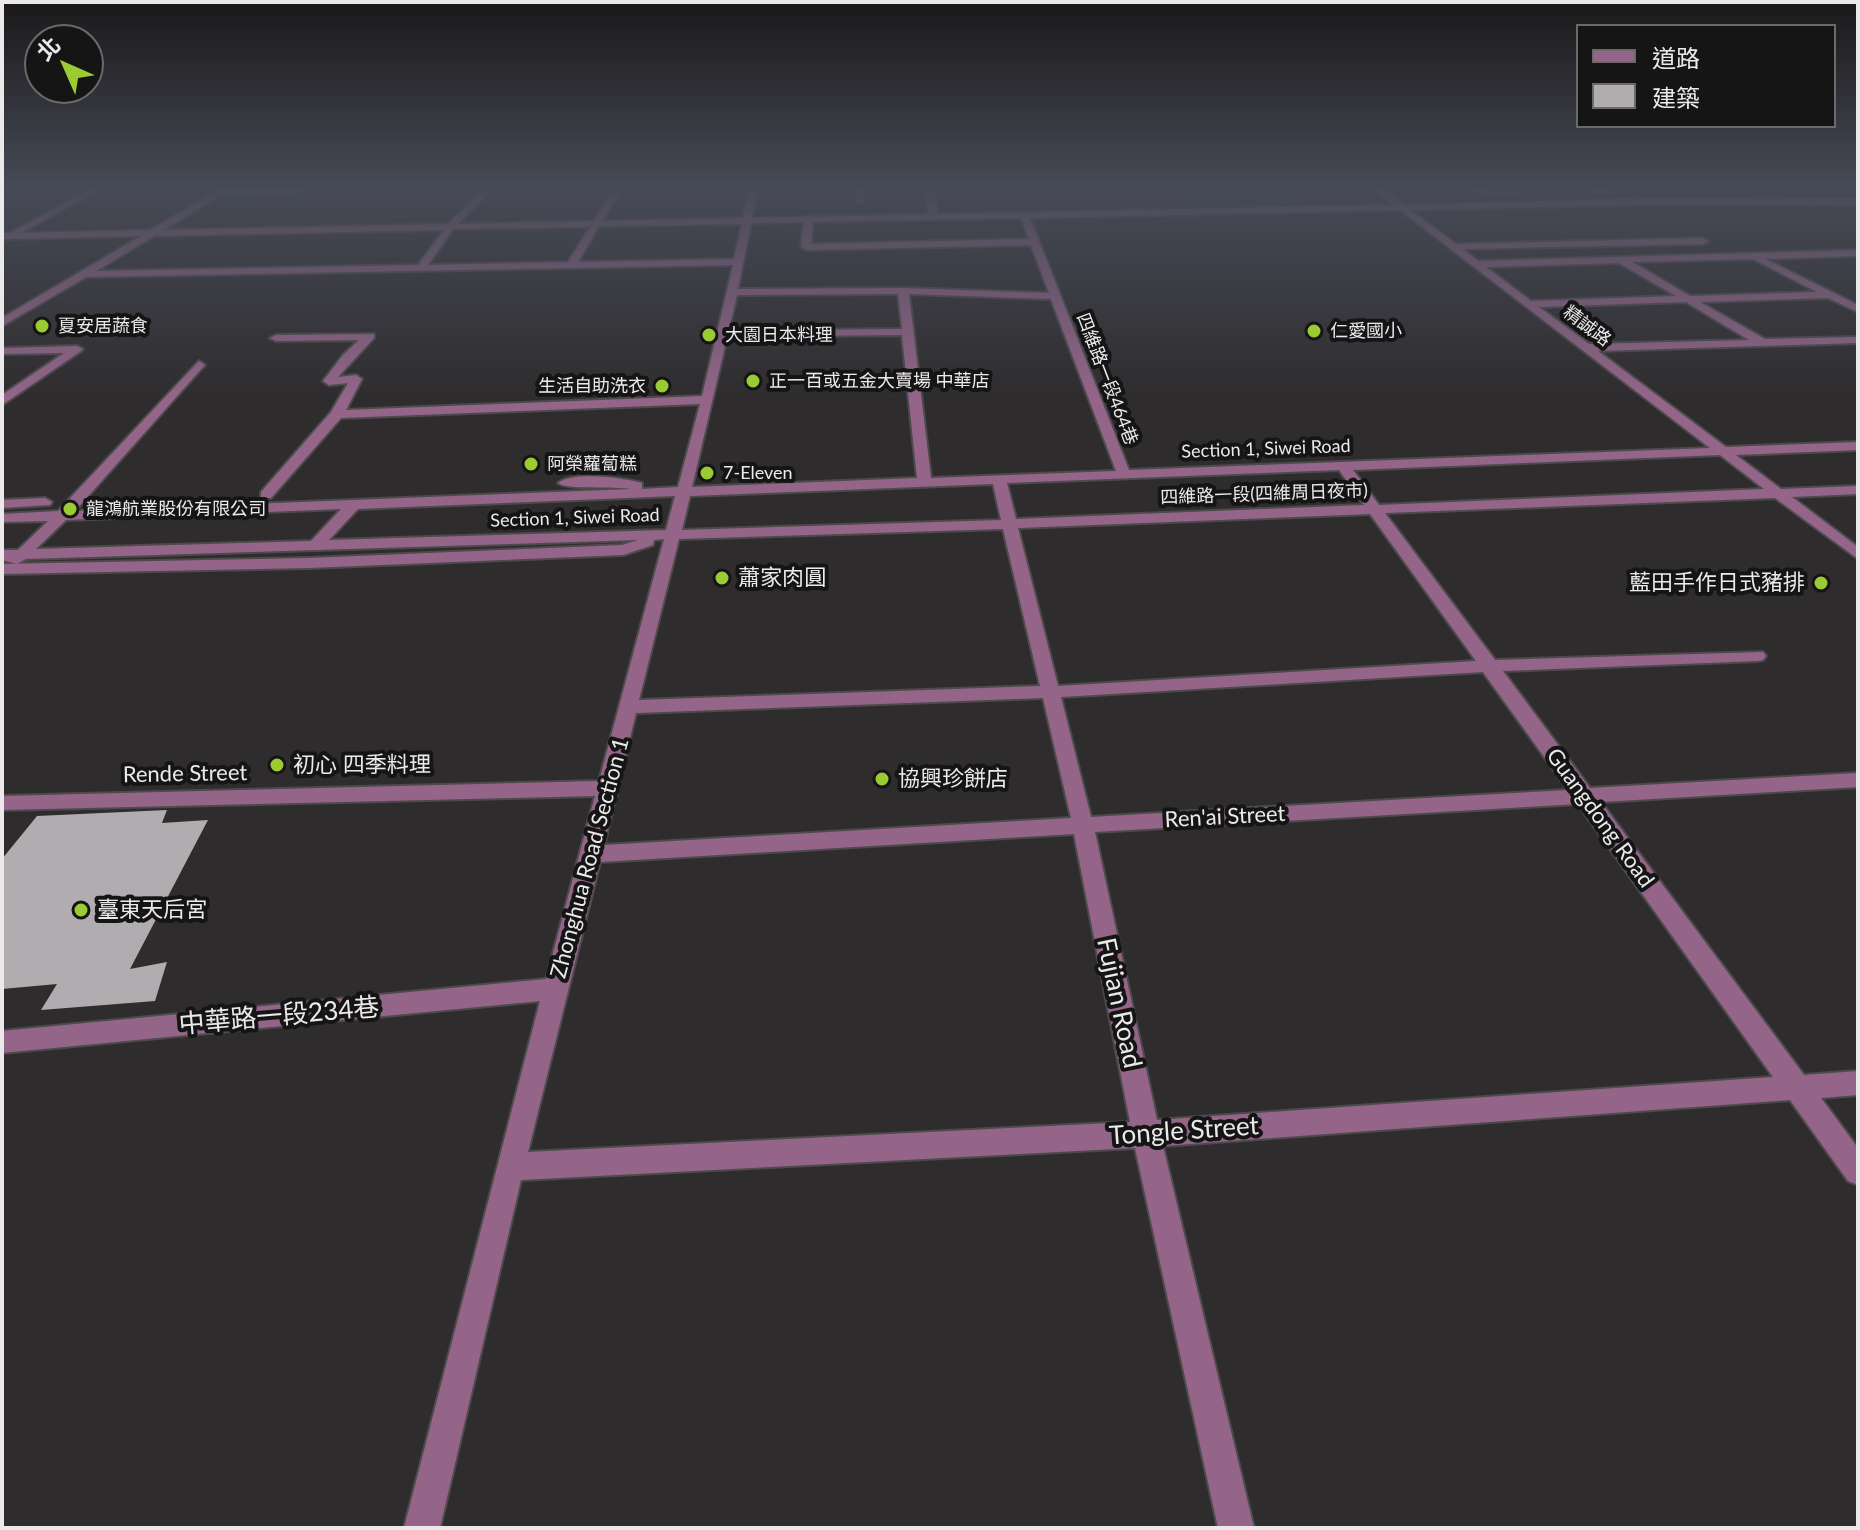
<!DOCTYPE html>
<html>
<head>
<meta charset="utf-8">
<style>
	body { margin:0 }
	#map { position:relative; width:1860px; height:1530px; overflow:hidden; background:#2f2c2e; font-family:Lato,"Noto Sans TC",sans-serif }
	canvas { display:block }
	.frame { position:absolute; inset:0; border:4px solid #ebe9ea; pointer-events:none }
	.legend { position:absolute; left:1576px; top:24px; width:260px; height:104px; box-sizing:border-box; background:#161516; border:2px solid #6b6a6b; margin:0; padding:10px 14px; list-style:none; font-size:24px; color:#ebe9ea }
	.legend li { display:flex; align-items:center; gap:16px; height:40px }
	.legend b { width:40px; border:2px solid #6b6a6b }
	.north { position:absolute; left:24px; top:24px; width:80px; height:80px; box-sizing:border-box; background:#161516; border:2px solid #6b6a6b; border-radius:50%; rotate:315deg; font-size:22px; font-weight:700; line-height:32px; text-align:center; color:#ebe9ea }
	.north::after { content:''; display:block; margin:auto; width:28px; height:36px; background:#9bcb33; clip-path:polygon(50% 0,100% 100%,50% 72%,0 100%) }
</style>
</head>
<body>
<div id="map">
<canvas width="1860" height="1530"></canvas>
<div class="frame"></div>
<ul class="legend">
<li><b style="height:10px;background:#956589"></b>道路</li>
<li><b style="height:22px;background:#b0acaf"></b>建築</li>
</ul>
<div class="north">北</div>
</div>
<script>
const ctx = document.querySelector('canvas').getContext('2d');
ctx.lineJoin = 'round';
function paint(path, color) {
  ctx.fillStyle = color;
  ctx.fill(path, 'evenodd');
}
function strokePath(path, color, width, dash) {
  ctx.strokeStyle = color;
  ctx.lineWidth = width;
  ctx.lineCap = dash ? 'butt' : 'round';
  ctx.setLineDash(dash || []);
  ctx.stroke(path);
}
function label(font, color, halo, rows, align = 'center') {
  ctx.font = font + ' Lato,"Noto Sans TC",sans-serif';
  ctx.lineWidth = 8;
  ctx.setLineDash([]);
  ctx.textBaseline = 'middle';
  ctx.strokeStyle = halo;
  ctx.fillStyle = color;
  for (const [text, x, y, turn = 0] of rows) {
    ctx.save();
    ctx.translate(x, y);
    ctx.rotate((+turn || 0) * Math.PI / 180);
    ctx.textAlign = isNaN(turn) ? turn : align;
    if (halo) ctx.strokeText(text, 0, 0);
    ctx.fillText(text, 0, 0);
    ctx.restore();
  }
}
const building = new Path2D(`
	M167,810L162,823L208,820L130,969L167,962L155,1001L41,1010L57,984L2,989V859L37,816Z`);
const minor = new Path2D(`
	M95,187H104L21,233L150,230L224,187H233L231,189L457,188L222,194L164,230L448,224L486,187H494L458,224L594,221L615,187H623L603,221L743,218L750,187H758L752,218L929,214L924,187H932L938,214L1393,205L1371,187H1380L1404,205L1657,198L1858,199V205L1671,204L1410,210L1456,244L1703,238L1708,241L1703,244L1463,249L1478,261L1858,250V256L1765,259L1858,305V312L1828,298L1700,302L1765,339L1858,337V343L1598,351L1726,447L1858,442V450L1736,455L1781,489L1858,486V494L1792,497L1858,547V559L1775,498L1385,513L1495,660L1763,652L1766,656L1763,660L1757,661L1503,671L1590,788L1858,773V787L1601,802L1804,1075L1858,1071V1095L1821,1098L1858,1148V1185L1848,1181L1790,1100L1163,1146L1254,1528H1218L1135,1148L521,1180L440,1528H404L540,1001L2,1053V1031L546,979L595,796L2,810V796L599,781L664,539L654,540L653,545L623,555L309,568L2,574V564L309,558L622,545L638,540L26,559L17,564L2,560V550H18L48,521L2,522V514L58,511L199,361L205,365L203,367L75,511L631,489C614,486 567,490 558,483C574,471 622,478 642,483V489L678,487L700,404L341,418L271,498H261V492L331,412L348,383L329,385L323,381L343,355L359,340L276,341L270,338L276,335L374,334V338L338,377L356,375L362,379L346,410L702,396L733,265L86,277L2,326V318L141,236L2,239V233H10ZM1400,210L1710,448L1129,470L1030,218ZM1021,218L1029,239L811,244L813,222ZM804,222L801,247L806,250L1031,245L1049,293L903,288L738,289L751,223ZM742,224L734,259L578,262L599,226ZM590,227L568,262L428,265L453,229ZM444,230L418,265L96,271L154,236ZM1753,259L1817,292L1690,296L1632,262ZM1619,263L1676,296L1531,301L1486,267ZM898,294L902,329L788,330L782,333L788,336L902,335L917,478L692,487L737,295ZM909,294L1051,299L1116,471L931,478ZM1686,302L1749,340L1589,344L1539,307ZM1720,455L1764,489L1379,505L1353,470ZM1339,470L1364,505L1016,519L1007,483ZM993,484L1001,520L682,530L690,496ZM675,496L666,530L329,540L358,509ZM341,509L311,541L36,549L66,520ZM1370,514L1476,661L1058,686L1018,528ZM1003,529L1040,686L639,700L679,539ZM1483,672L1568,790L1091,817L1061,697ZM1043,698L1071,818L604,845L636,713ZM1578,804L1773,1077L1157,1120L1095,832ZM1074,834L1130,1122L528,1152L600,862Z
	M856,187H864V203L857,201Z
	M1417,187H1451L1525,194L1521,196Z
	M1503,187H1666L1670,189L1610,190L1607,193Z
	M77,346L83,349L81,351L2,405V395L64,353L2,354V348Z
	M45,498L52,502L50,505L2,508V500Z`);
const markers = [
	[42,326,8,"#9bcb33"],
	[1314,331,8,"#9bcb33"],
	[709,335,8,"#9bcb33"],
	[753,381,8,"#9bcb33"],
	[662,386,8,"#9bcb33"],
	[531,464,8,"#9bcb33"],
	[707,473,8,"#9bcb33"],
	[70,509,8,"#9bcb33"],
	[722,578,8,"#9bcb33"],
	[1821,583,8,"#9bcb33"],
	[277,765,8,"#9bcb33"],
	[882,779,8,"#9bcb33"],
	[81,910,8,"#9bcb33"]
];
const farPoinames = [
	["夏安居蔬食",58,326],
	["仁愛國小",1330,331],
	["大園日本料理",725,335],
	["正一百或五金大賣場 中華店",769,381],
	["生活自助洗衣",646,386,"right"],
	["阿榮蘿蔔糕",547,464],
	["7-Eleven",723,473],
	["龍鴻航業股份有限公司",86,509]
];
const farStreetnames = [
	["精誠路",1587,326,37],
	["四維路一段464巷",1107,379,69],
	["Section 1, Siwei Road",1266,449,-2],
	["四維路一段(四維周日夜市)",1264,494,-2],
	["Section 1, Siwei Road",575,518,-2]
];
const poiNames = [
	["蕭家肉圓",738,578],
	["藍田手作日式豬排",1805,583,"right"],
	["初心 四季料理",293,765],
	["協興珍餅店",898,779],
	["臺東天后宮",97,910]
];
const streetNames = [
	["Rende Street",185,774,-1],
	["Ren'ai Street",1225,817,-3],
	["Guangdong Road",1600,818,54],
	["Zhonghua Road Section 1",590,858,-75]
];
const nearStreetnames = [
	["Fujian Road",1119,1003,78],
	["中華路一段234巷",279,1016,-5],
	["Tongle Street",1184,1131,-4]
];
paint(building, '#b0acaf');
strokePath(minor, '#4d4a4c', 4);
paint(minor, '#956589');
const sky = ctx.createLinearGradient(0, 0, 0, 401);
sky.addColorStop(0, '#1a1819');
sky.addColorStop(0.47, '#474b57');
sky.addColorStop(1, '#474b5700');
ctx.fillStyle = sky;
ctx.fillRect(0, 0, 1860, 401);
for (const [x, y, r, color] of markers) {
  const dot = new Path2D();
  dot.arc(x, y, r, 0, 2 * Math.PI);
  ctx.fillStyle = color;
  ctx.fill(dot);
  strokePath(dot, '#161516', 3);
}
label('18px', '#ebe9ea', '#161516', farPoinames, 'left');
label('18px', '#ebe9ea', '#161516', farStreetnames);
label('22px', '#ebe9ea', '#161516', poiNames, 'left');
label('22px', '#ebe9ea', '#161516', streetNames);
label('26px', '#ebe9ea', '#161516', nearStreetnames);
</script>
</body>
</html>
